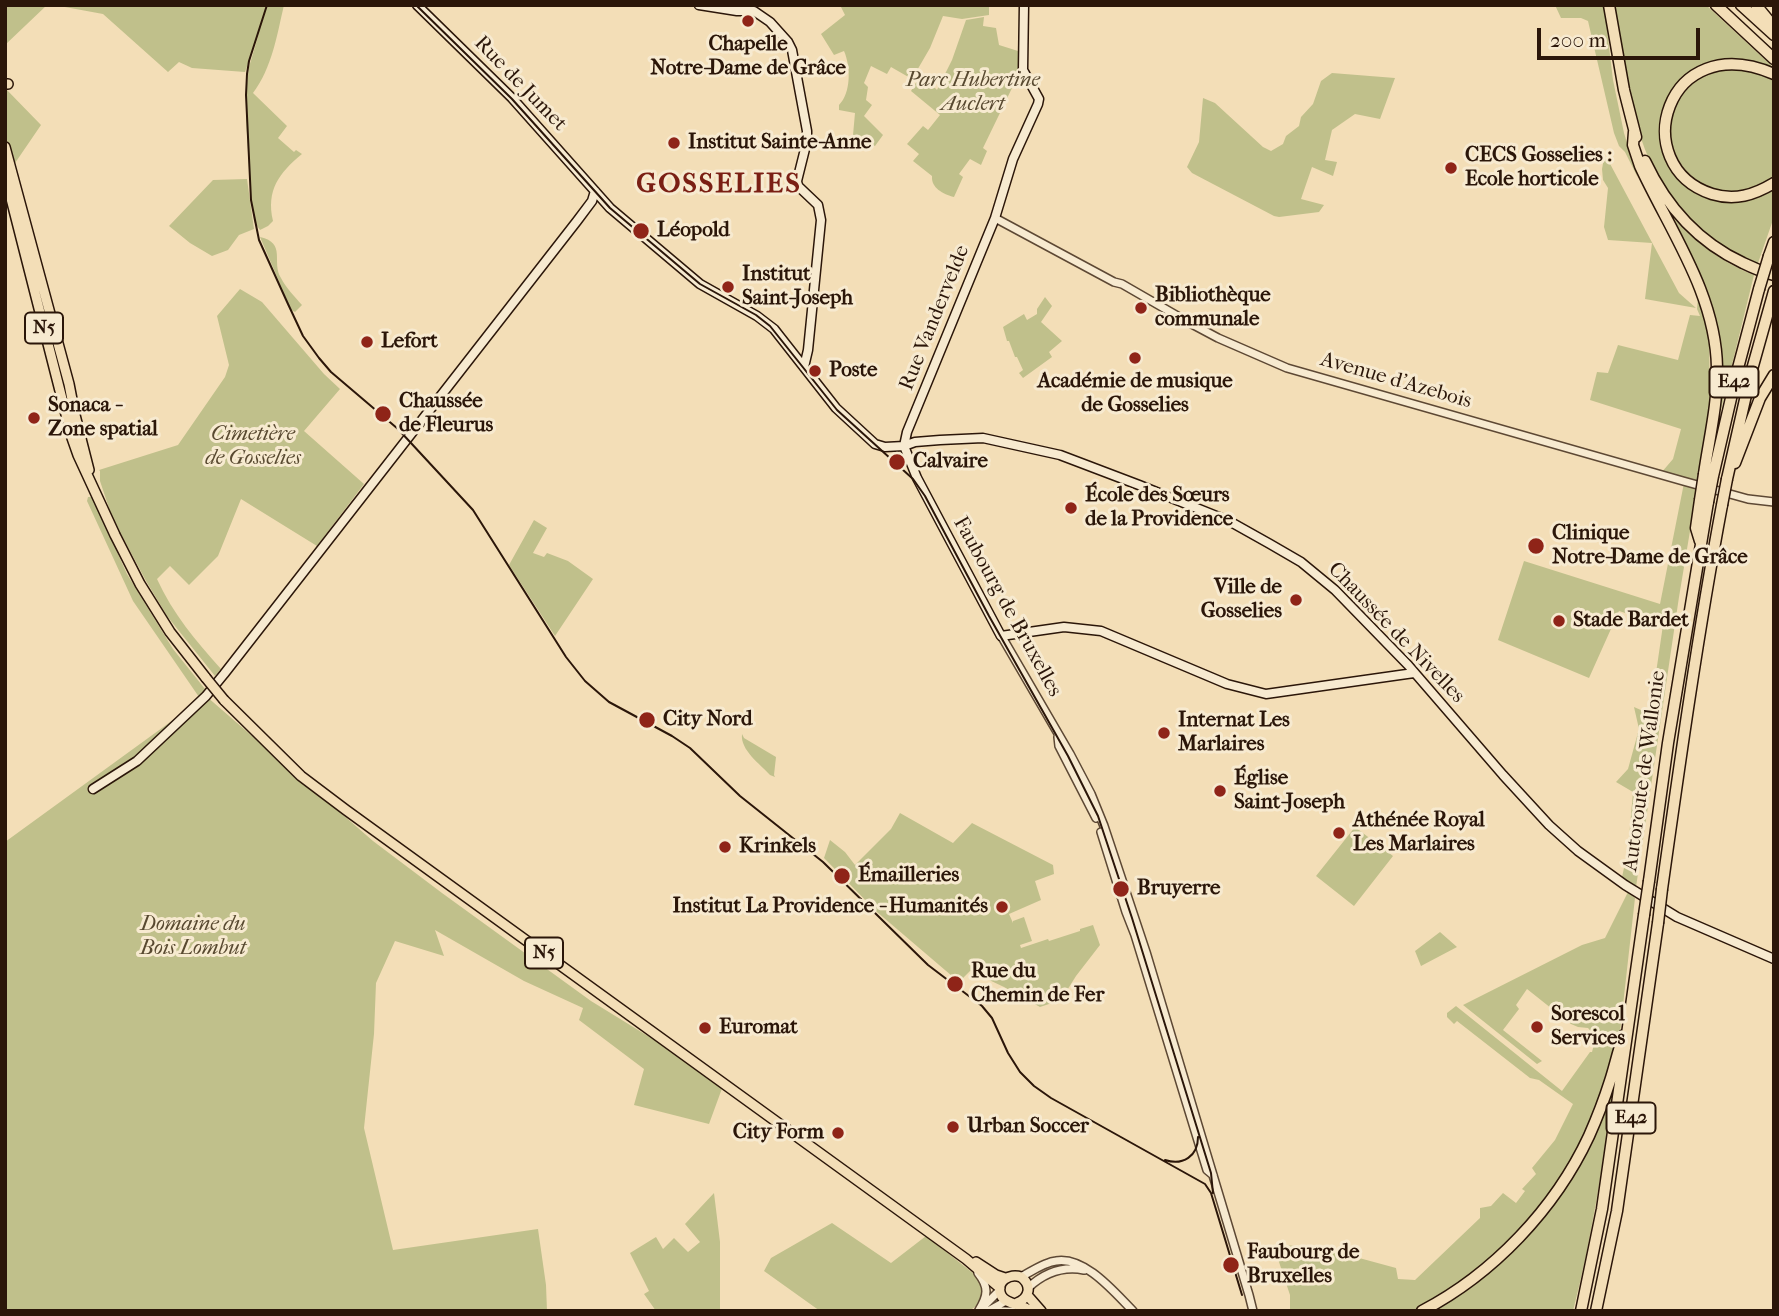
<!DOCTYPE html>
<html>
<head>
<meta charset="utf-8">
<style>
	body { margin:0 }
	#map { position:relative; width:1779px; height:1316px; overflow:hidden; background:#f3deb7; font-family:"IM FELL French Canon",serif }
	canvas { display:block }
	.frame { position:absolute; inset:0; border:7px solid #2b1609; pointer-events:none }
	.scale { position:absolute; left:1537px; top:28px; width:163px; height:32px; box-sizing:border-box; border:4px solid #2b1609; border-top:0; padding-left:9px; font-size:21px; line-height:24px; white-space:nowrap; color:#2b1609; -webkit-text-stroke:5px #f7ead0; paint-order:stroke }
</style>
</head>
<body>
<div id="map">
<canvas width="1779" height="1316"></canvas>
<div class="frame"></div>
<div class="scale">200 m</div>
</div>
<script>
const ctx = document.querySelector('canvas').getContext('2d');
ctx.lineJoin = 'round';
function paint(path, color) {
  ctx.fillStyle = color;
  ctx.fill(path, 'evenodd');
}
function strokePath(path, color, width, dash) {
  ctx.strokeStyle = color;
  ctx.lineWidth = width;
  ctx.lineCap = dash ? 'butt' : 'round';
  ctx.setLineDash(dash || []);
  ctx.stroke(path);
}
function label(font, color, halo, rows, align = 'center') {
  ctx.font = font + ' "IM FELL French Canon",serif';
  ctx.lineWidth = 6;
  ctx.setLineDash([]);
  ctx.textBaseline = 'middle';
  ctx.strokeStyle = halo;
  ctx.fillStyle = color;
  for (const [text, x, y, turn = 0] of rows) {
    ctx.save();
    ctx.translate(x, y);
    ctx.rotate((+turn || 0) * Math.PI / 180);
    ctx.textAlign = isNaN(turn) ? turn : align;
    if (halo) ctx.strokeText(text, 0, 0);
    ctx.fillText(text, 0, 0);
    ctx.restore();
  }
}
const green = new Path2D(`
	M5,5H47L5,45Z
	M54,5H284C277,35 272,68 253,93L287,126L278,138L294,152L296,150L302,154C279,173 266,190 273,221L268,226L260,230L254,222L250,186L246,119V91L249,67L259,33L245,72L192,68L179,62L168,72L103,14Z
	M840,5H989V15L962,19L943,16L930,48L912,79L891,67L887,74L871,66L864,83L868,87L866,100L872,105L864,116L883,135L875,146L853,135L855,113L839,110V105C851,93 851,67 844,51L834,55L821,34L845,15Z
	M1555,5H1604L1613,80L1624,133L1638,178L1625,152L1619,146L1614,133L1588,21L1581,18H1561Z
	M1614,5H1706L1773,67L1771,70C1741,62 1706,53 1683,81C1677,90 1671,100 1665,109L1677,173L1724,200L1774,186V217L1757,266C1746,260 1734,255 1723,248C1636,191 1630,99 1614,5Z
	M984,17L983,26L996,28L999,45L1018,51V66L1021,78L1013,86L983,148L987,151L981,165L970,159L959,174L963,177L954,197C943,194 931,188 932,176L913,161L919,154L907,144L923,126L928,130L940,115L911,91L920,76L929,82L937,90L952,60L966,20Z
	M1737,69L1766,76L1774,80V176C1695,232 1629,119 1700,78C1704,76 1706,74 1710,72C1718,70 1728,70 1737,69Z
	M1332,73L1395,78L1380,119L1355,114L1332,130L1325,160L1337,162L1333,176L1312,167L1301,199L1324,205L1319,212L1279,217L1274,216L1192,173L1187,167L1199,142L1203,98L1215,103L1263,147L1271,151L1283,144L1286,136L1299,126L1301,117L1313,104L1321,81Z
	M5,88L41,125L13,166L5,131Z
	M1604,158L1608,160L1679,293L1696,308L1645,299L1652,243L1608,240L1604,227L1608,188L1603,180L1602,169Z
	M247,179L254,229L239,235L228,250L212,256L190,243L169,226L213,180Z
	M1664,207C1689,237 1718,261 1754,275L1714,438L1720,350Z
	M260,237C287,243 271,262 281,278C286,288 295,297 302,305L295,312L291,310L289,305Z
	M240,289L262,302L324,374L340,389L304,431L364,484L317,546L241,499L218,556L189,585L170,566L157,579C173,614 196,641 221,669L215,676L167,616L146,581L112,517L100,481V471L99,470L178,445L225,377L229,365L217,316Z
	M1045,297L1052,306L1041,322L1062,341L1049,352L1052,357L1023,378L1019,373L1023,370L1017,357H1015L1009,341H1007L1003,327L1024,314L1027,320L1037,314V309Z
	M1698,297L1709,332L1710,416L1704,462L1697,474V483L1661,473L1673,459L1681,429L1590,400L1597,372L1608,373L1618,345L1678,360L1690,315L1700,316L1697,309Z
	M1684,483L1696,488L1695,501L1679,597L1636,887L1621,882L1628,849L1633,792L1616,782L1628,769L1639,729L1634,707L1650,714L1663,625L1619,611L1589,678L1498,640L1524,561L1660,604Z
	M88,497H92L127,574L173,649L205,689L199,697L133,601L87,501Z
	M534,520L547,528L533,553L544,557L547,553L568,561L593,579L555,636L509,565Z
	M206,696L373,841L442,893L591,1001L724,1083L709,1124L634,1105L644,1069L579,1020L583,1008L524,981L435,930L444,956L395,941L376,983L374,1034L364,1128L393,1250L538,1229L546,1285L547,1311H5V842Z
	M742,734L744,738L776,757L774,775L775,777L770,775C760,764 740,750 742,734Z
	M900,813L953,843L972,823L1053,865L1054,874L1035,881L1041,900L1009,914L1013,923V921L1024,917L1032,941L1020,945L1021,948L1048,939L1049,941L1080,931V929L1093,925L1100,945L1076,976L1061,1000L1040,1007L1004,987L970,971L959,982L877,912L824,858L830,840L845,852L855,865L891,829Z
	M1355,827L1393,856L1354,906L1316,876Z
	M1628,892L1635,898L1618,1050L1576,1159L1513,1243L1466,1284L1419,1311H1290V1295L1275,1250L1285,1245L1326,1249L1396,1268L1398,1279L1415,1280L1480,1218V1208L1491,1206L1503,1193L1516,1203L1525,1191L1522,1189L1536,1174L1532,1168L1555,1140L1573,1104L1539,1080L1530,1078L1457,1021L1454,1024L1447,1017V1013L1456,1006L1562,1091L1590,1052H1592L1596,1037L1588,1028L1578,1027L1571,1024L1527,989L1516,1005L1519,1009L1503,1030L1542,1061L1537,1064L1463,1005L1582,945L1605,938Z
	M1440,932L1457,947L1421,966L1415,951Z
	M1610,1089H1613C1603,1163 1592,1238 1573,1311H1428L1488,1271L1562,1188Z
	M714,1193L720,1242V1311H656L644,1294L649,1291L630,1253L656,1237L663,1249L674,1238L688,1252L700,1242L685,1224Z
	M832,1223L891,1263L926,1236L983,1281L985,1300L969,1311H820L764,1271L771,1258Z`);
const tertiary = new Path2D(`
	M995,218L1114,282L1122,284L1188,322L1218,338L1287,368L1683,481L1748,499L1774,502
	M1002,637L1070,754L1091,794L1104,826L1146,952L1249,1295L1253,1311
	M1058,737L1059,746L1096,818
	M1101,832L1126,912L1135,935L1207,1170L1213,1175
	M978,1273C989,1287 988,1295 979,1310
	M1021,1277C1032,1271 1045,1262 1056,1261C1085,1256 1115,1293 1133,1311
	M1028,1288C1044,1273 1063,1266 1084,1270
	M983,1307L1000,1290
	M988,1311L1006,1301
	M1000,1311H1013`);
const secondary = new Path2D(`
	M417,5L512,98L610,208L700,284L757,316L774,329L836,408L875,444L885,447L904,446L915,442L940,440L983,438L1060,455L1139,485L1229,521L1270,544L1301,562L1335,590L1408,665L1503,775L1549,825L1578,851L1625,885L1677,917L1774,959
	M699,5L737,11H754L770,22L788,42L792,50L807,131V141L797,181L798,186L818,205L821,220L808,350L804,367
	M1024,5L1023,70L1039,99L1038,104L1013,159L995,218L907,432L904,446L917,478L1001,636L1064,627L1101,631L1227,684L1266,694L1414,673
	M93,789L137,761L206,696L224,674L577,221L592,201L595,191`);
const primary = new Path2D(`
	M5,84H8
	M5,147L69,384L75,415L89,470
	M5,175L72,438L78,455L115,535L140,584L170,632L206,678
	M224,700L301,776L346,810L966,1259L1000,1288
	M976,1262L996,1275L1005,1278
	M1027,1295L1041,1311
	M1017,1303C1030,1298 1032,1285 1021,1277C1010,1273 995,1281 1001,1295C1005,1305 1021,1303 1031,1311`);
const motorway = new Path2D(`
	M1609,5L1624,90L1636,137
	M1716,5L1774,59
	M1741,5L1774,35
	M1756,5L1774,27
	M1774,74C1665,27 1626,166 1712,194C1735,201 1754,195 1774,183
	M1634,132L1633,145L1640,166C1670,231 1716,294 1717,368C1718,403 1709,439 1704,474
	M1645,161C1666,206 1698,242 1743,263C1753,268 1763,272 1774,275
	M1769,256L1774,242
	M1735,463L1760,398L1774,375
	M1713,476L1738,368L1759,289
	M1727,479L1751,373L1774,291
	M1700,541L1696,528L1700,500
	M1649,881L1668,743L1708,502
	M1662,889C1680,761 1698,633 1722,505
	M1422,1311C1493,1274 1555,1209 1589,1136C1597,1118 1604,1100 1610,1081C1615,1066 1618,1050 1624,1035
	M1581,1311L1602,1209L1644,915
	M1596,1311L1617,1211L1658,923`);
const tram = new Path2D(`
	M267,5L249,61L247,74L246,95L251,200L259,240L288,304L303,336L319,358L331,372L398,429L473,510L566,657L585,681L609,702L672,736L690,748L740,796L823,862L928,965L982,1006L992,1018L1008,1053L1020,1072L1034,1086L1051,1098L1205,1184L1211,1193L1242,1295
	M416,5L512,99L610,208L700,284L756,315L770,326L837,410L913,479L925,496L989,616L1068,756L1098,816L1132,918L1211,1173L1213,1193
	M1165,1160C1183,1166 1198,1156 1198,1137`);
const primaryBridge = new Path2D(`
	M206,678L224,700`);
const motorwayBridge = new Path2D(`
	M1759,289L1769,256
	M1700,500L1704,474
	M1708,502L1713,476
	M1722,505L1727,479
	M1644,915L1649,881
	M1658,923L1662,889`);
const markers = [
	[748,21,7,"#8f2418"],
	[674,143,7,"#8f2418"],
	[1451,168,7,"#8f2418"],
	[641,231,9,"#8f2418"],
	[728,287,7,"#8f2418"],
	[1141,308,7,"#8f2418"],
	[367,342,7,"#8f2418"],
	[1135,358,7,"#8f2418"],
	[815,371,7,"#8f2418"],
	[383,414,9,"#8f2418"],
	[34,418,7,"#8f2418"],
	[897,462,9,"#8f2418"],
	[1071,508,7,"#8f2418"],
	[1536,546,9,"#8f2418"],
	[1296,600,7,"#8f2418"],
	[1559,621,7,"#8f2418"],
	[647,720,9,"#8f2418"],
	[1164,733,7,"#8f2418"],
	[1220,791,7,"#8f2418"],
	[1339,833,7,"#8f2418"],
	[725,847,7,"#8f2418"],
	[842,876,9,"#8f2418"],
	[1121,889,9,"#8f2418"],
	[1002,907,7,"#8f2418"],
	[955,984,9,"#8f2418"],
	[1537,1027,7,"#8f2418"],
	[705,1028,7,"#8f2418"],
	[953,1127,7,"#8f2418"],
	[838,1133,7,"#8f2418"],
	[1231,1265,9,"#8f2418"]
];
const shields = [
	[44,328,38],
	[1734,382,49],
	[544,953,38],
	[1631,1118,49]
];
const shieldNames = [
	["N5",44,328],
	["E42",1734,382],
	["N5",544,953],
	["E42",1631,1118]
];
const poiNames = [
	["Chapelle",748,45,"center"],
	["Notre-Dame de Grâce",748,69,"center"],
	["Institut Sainte-Anne",688,143],
	["CECS Gosselies :",1465,156],
	["Ecole horticole",1465,180],
	["Léopold",657,231],
	["Institut",742,275],
	["Saint-Joseph",742,299],
	["Bibliothèque",1155,296],
	["communale",1155,320],
	["Lefort",381,342],
	["Poste",829,371],
	["Académie de musique",1135,382,"center"],
	["de Gosselies",1135,406,"center"],
	["Chaussée",399,402],
	["de Fleurus",399,426],
	["Sonaca -",48,406],
	["Zone spatial",48,430],
	["Calvaire",913,462],
	["École des Sœurs",1085,496],
	["de la Providence",1085,520],
	["Clinique",1552,534],
	["Notre-Dame de Grâce",1552,558],
	["Ville de",1282,588,"right"],
	["Gosselies",1282,612,"right"],
	["Stade Bardet",1573,621],
	["City Nord",663,720],
	["Internat Les",1178,721],
	["Marlaires",1178,745],
	["Église",1234,779],
	["Saint-Joseph",1234,803],
	["Athénée Royal",1353,821],
	["Les Marlaires",1353,845],
	["Krinkels",739,847],
	["Émailleries",858,876],
	["Bruyerre",1137,889],
	["Institut La Providence - Humanités",988,907,"right"],
	["Rue du",971,972],
	["Chemin de Fer",971,996],
	["Sorescol",1551,1015],
	["Services",1551,1039],
	["Euromat",719,1028],
	["Urban Soccer",967,1127],
	["City Form",824,1133,"right"],
	["Faubourg de",1247,1253],
	["Bruxelles",1247,1277]
];
const parkNames = [
	["Parc Hubertine",973,81],
	["Auclert",973,105],
	["Cimetière",253,435],
	["de Gosselies",253,459],
	["Domaine du",193,925],
	["Bois Lombut",193,949]
];
const streetNames = [
	["Rue de Jumet",520,84,46],
	["Rue Vandervelde",935,318,-68],
	["Avenue d'Azebois",1396,381,16],
	["Faubourg de Bruxelles",1007,607,61],
	["Chaussée de Nivelles",1396,633,46],
	["Autoroute de Wallonie",1645,771,-82]
];
const districtNames = [
	["GOSSELIES",719,185]
];
paint(green, '#c0c08b');
strokePath(tertiary, '#5d4834', 10);
strokePath(secondary, '#2b1609', 11);
strokePath(primary, '#2b1609', 12);
strokePath(motorway, '#2b1609', 13);
strokePath(tertiary, '#f7ead0', 7);
strokePath(secondary, '#f7ead0', 8);
strokePath(primary, '#f3deb7', 9);
strokePath(motorway, '#f3deb7', 10);
strokePath(tram, '#2b1609', 2);
strokePath(primaryBridge, '#2b1609', 12, []);
strokePath(motorwayBridge, '#2b1609', 13, []);
strokePath(primaryBridge, '#f3deb7', 9);
strokePath(motorwayBridge, '#f3deb7', 10);
for (const [x, y, r, color] of markers) {
  const dot = new Path2D();
  dot.arc(x, y, r, 0, 2 * Math.PI);
  ctx.fillStyle = color;
  ctx.fill(dot);
  strokePath(dot, '#f7ead0', 2.5);
}
for (const [x, y, w] of shields) {
  const box = new Path2D();
  box.roundRect(x - w / 2, y - 15.5, w, 31, 5);
  ctx.fillStyle = '#f7ead0';
  ctx.fill(box);
  strokePath(box, '#2b1609', 2);
}
label('bold 19px', '#2b1609', null, shieldNames);
label('bold 21px', '#2b1609', '#f7ead0', poiNames, 'left');
label('italic 21px', '#584930', '#f7ead0', parkNames);
label('21px', '#2b1609', '#f7ead0', streetNames);
ctx.letterSpacing = '2px';
label('bold 28px', '#7a1f14', '#f7ead0', districtNames);
ctx.letterSpacing = '0px';
</script>
</body>
</html>
